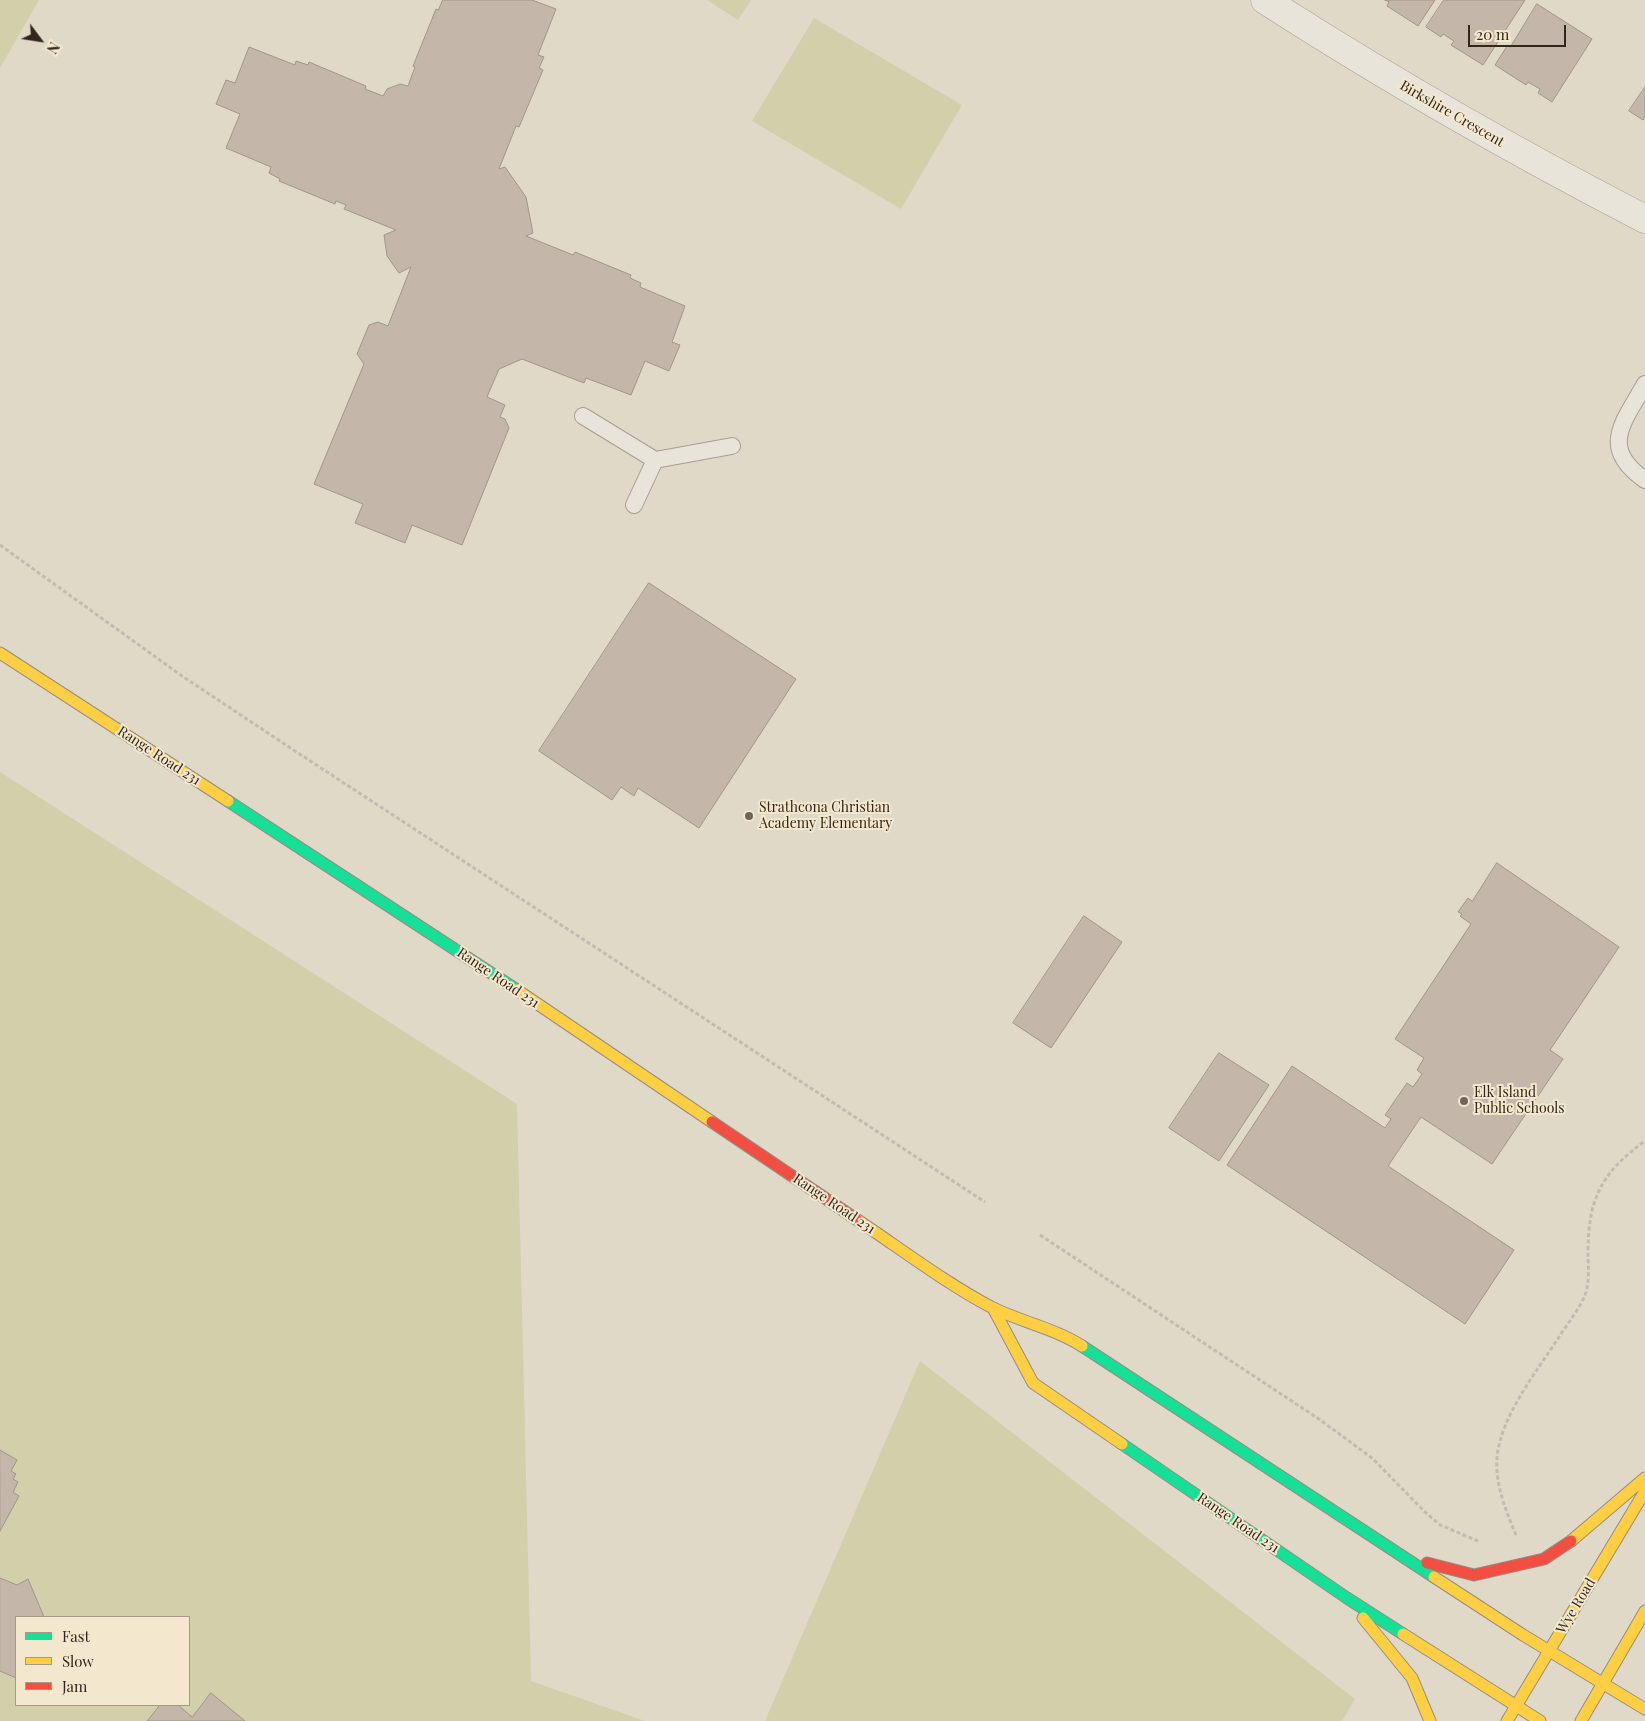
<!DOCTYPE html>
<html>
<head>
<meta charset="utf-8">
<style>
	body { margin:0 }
	#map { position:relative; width:1645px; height:1721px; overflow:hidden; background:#e0d9c8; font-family:"Playfair Display",serif }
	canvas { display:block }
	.legend { position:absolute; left:15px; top:1616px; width:175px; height:90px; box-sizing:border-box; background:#f3e7cd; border:1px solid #a69a86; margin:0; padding:6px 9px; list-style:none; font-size:15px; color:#33261c }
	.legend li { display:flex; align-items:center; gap:10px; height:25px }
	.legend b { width:25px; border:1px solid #a69a86 }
	.north { position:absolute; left:15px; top:15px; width:50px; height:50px; -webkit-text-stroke:4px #f3e7cd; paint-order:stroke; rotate:121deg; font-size:14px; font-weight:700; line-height:20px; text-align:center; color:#33261c }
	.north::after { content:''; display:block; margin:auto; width:18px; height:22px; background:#33261c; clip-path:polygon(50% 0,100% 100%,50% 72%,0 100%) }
	.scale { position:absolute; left:1468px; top:25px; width:98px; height:22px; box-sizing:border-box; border:2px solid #33261c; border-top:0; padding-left:6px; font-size:15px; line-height:18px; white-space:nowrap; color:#33261c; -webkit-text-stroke:4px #f3e7cd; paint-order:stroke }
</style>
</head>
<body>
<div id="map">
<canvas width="1645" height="1721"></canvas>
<ul class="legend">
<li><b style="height:6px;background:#16e098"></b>Fast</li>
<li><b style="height:6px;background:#ffcf43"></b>Slow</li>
<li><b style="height:6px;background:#f24e42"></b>Jam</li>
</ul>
<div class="north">N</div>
<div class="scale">20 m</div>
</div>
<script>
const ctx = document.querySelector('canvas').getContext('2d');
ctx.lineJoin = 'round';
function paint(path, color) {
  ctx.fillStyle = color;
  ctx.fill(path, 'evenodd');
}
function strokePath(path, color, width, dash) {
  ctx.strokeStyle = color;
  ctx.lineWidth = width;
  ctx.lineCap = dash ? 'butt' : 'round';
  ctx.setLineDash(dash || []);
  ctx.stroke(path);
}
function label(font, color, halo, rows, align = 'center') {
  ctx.font = font + ' "Playfair Display",serif';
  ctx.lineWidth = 4;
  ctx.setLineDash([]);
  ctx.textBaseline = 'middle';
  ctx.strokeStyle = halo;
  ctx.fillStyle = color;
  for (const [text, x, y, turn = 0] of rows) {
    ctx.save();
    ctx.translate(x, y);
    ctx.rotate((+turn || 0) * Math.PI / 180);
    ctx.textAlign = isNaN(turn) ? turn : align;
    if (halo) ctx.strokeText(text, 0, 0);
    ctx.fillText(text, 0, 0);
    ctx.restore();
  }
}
const green = new Path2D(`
	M0,0H39L0,68Z
	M707,0H751L738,20Z
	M814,18L962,105L901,209L752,121Z
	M0,772L517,1104L531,1681L645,1721H0ZM16,1617H189V1705H16Z
	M920,1361L1355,1699L1342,1721H765Z`);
const building = new Path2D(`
	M443,0H532L556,9L538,55L544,57L539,68L543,70L519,127L516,126L499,169L505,167L526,197L533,233L526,236L573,255L575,252L631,275L630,278L641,283L640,287L685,306L672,342L680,345L669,371L645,361L631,395L586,378L584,383L522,359L499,369L487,397L505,405L500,417L505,419L509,428L462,545L412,525L405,543L355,523L363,504L314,484L364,364L357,354L369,325L378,322L388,326L411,267L399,273L387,256L384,235L396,230L344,209L346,205L336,201L335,204L279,181L280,179L269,173L271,167L226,148L240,114L216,104L226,80L235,83L249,47L295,65L296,61L308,65L309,62L366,86L365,89L383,96L387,89L400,84L408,86L415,67L413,66L436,9L438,10Z
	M1385,0H1435L1418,26L1387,6L1389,2Z
	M1444,0H1525L1483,65L1451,45L1454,41L1443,34L1441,37L1426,27Z
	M1537,4L1592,39L1552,102L1538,93L1540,89L1528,82L1526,85L1495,65L1507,46L1510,47Z
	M1645,87V117L1643,120L1629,111Z
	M649,583L796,679L699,828L638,788L634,796L621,787L612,800L539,751Z
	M1497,863L1619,947L1550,1050L1563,1059L1492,1164L1421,1117L1388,1166L1514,1250L1465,1324L1227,1165L1292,1066L1385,1128L1391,1119L1385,1115L1407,1083L1413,1087L1422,1074L1417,1070L1424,1058L1395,1039L1471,924L1460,916L1462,914L1458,912L1468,898L1472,901Z
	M1084,916L1122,942L1051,1048L1013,1023Z
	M1219,1053L1269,1085L1219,1161L1169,1128Z
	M0,1450L17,1460L11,1471L16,1474L13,1479L18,1482L13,1492L19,1496L0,1531Z
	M0,1578L17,1585L28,1579L44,1617H16V1678L0,1671Z
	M211,1693L245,1721H147L160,1705H178L192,1717Z`);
const path = new Path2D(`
	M0,545L182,676L295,751L985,1202
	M1040,1235L1319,1419L1372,1458L1425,1512L1440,1525L1478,1541
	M1516,1535C1506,1511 1495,1484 1497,1458C1500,1417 1537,1371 1559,1337C1567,1324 1579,1310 1585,1295C1590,1283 1588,1266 1588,1253C1588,1199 1601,1173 1645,1141`);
const lane = new Path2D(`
	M1645,384C1623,423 1599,448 1645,480
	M583,416L655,460L732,446
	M634,505L655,460`);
const street = new Path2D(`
	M1265,0C1388,79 1515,152 1645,219`);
const fast = new Path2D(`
	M228,801L517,990
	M1082,1346L1434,1577
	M1122,1444L1347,1598L1403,1634`);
const slow = new Path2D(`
	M0,653L228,801
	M517,990L712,1122
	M856,1219C901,1249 944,1282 991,1307C1021,1322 1054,1328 1082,1346
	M993,1308L1033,1383L1122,1444
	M1571,1541L1645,1478
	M1434,1577L1523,1635L1645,1709
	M1363,1618L1412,1678L1430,1721
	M1403,1634L1540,1721
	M1507,1721L1645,1491
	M1581,1721L1645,1611`);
const jam = new Path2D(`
	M712,1122L856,1219
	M1427,1563L1474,1575L1544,1559L1571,1541`);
const markers = [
	[749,816,5,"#706558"],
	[1464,1101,5,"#706558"]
];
const streetNames = [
	["Birkshire Crescent",1452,114,30],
	["Range Road 231",159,756,33],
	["Range Road 231",498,978,34],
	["Range Road 231",834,1204,34],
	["Range Road 231",1238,1523,34],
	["Wye Road",1576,1606,-59]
];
const poiNames = [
	["Strathcona Christian",759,808],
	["Academy Elementary",759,824],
	["Elk Island",1474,1093],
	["Public Schools",1474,1109]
];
paint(green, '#d1d0ab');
paint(building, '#c4b7a9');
strokePath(building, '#a09588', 1);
strokePath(lane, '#a59e92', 18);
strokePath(street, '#a59e92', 29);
strokePath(fast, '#958d82', 13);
strokePath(slow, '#958d82', 13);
strokePath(jam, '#958d82', 13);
strokePath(path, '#c1bbb2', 3, [4, 2.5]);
strokePath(lane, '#e9e4da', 16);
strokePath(street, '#e9e4da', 28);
strokePath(fast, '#16e098', 11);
strokePath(slow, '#ffcf43', 11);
strokePath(jam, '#f24e42', 11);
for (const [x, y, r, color] of markers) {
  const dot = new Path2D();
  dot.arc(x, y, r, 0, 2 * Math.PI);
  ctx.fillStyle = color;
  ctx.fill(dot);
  strokePath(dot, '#f3e7cd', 2);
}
label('14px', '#33261c', '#f3e7cd', streetNames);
label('14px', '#33261c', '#f3e7cd', poiNames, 'left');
</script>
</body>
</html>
